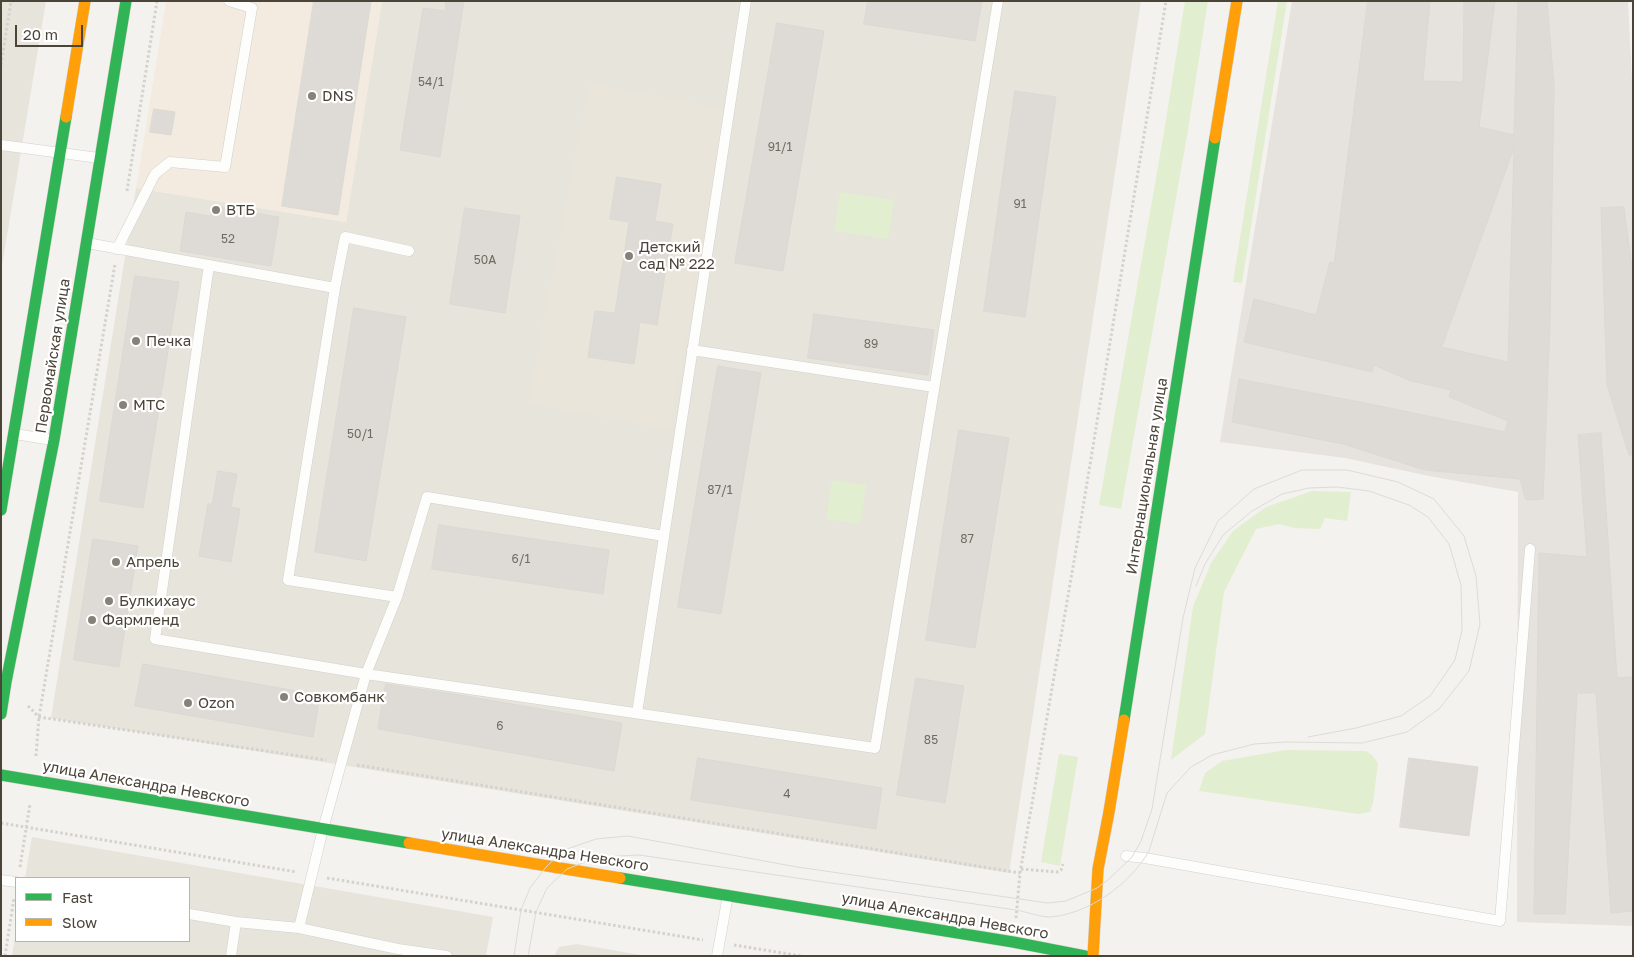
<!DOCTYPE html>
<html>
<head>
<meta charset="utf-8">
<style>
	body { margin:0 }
	#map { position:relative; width:1634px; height:957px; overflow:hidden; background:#f4f2ee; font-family:"Golos Text",sans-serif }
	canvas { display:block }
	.frame { position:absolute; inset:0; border:2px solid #4b4439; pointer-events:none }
	.legend { position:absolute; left:15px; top:877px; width:175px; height:65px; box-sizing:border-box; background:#fff; border:1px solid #b7b4b0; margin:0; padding:6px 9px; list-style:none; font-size:15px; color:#4b4439 }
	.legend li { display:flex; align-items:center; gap:10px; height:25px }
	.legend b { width:25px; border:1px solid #b7b4b0 }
	.scale { position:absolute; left:15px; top:25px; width:68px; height:22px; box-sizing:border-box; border:2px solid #4b4439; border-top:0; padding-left:6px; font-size:15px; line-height:18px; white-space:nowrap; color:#4b4439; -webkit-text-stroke:4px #fff; paint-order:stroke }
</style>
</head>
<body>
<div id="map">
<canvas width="1634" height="957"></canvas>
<div class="frame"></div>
<ul class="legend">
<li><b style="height:6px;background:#30b455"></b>Fast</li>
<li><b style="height:6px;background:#ff9f0a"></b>Slow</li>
</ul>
<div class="scale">20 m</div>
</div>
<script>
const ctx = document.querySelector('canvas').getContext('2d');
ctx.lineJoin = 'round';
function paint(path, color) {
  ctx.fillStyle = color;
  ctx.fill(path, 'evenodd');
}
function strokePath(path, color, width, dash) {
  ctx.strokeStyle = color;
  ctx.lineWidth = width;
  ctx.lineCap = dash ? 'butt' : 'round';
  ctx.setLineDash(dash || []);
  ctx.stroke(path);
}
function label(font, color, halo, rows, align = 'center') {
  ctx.font = font + ' "Golos Text",sans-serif';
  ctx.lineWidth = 4.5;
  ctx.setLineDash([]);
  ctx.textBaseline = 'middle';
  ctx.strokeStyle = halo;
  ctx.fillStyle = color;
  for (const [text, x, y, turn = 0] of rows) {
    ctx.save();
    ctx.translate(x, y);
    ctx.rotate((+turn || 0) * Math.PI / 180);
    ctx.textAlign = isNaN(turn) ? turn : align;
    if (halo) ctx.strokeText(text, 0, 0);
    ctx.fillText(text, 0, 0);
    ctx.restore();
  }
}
const residential = new Path2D(`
	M1,1H46L1,272Z
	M382,1H1141L1009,873L51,718L136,188L346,222Z
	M32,837L493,917L486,956H12L16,931V941H189V878H25Z
	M577,944L647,956H554L559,947Z`);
const commercial = new Path2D(`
	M166,1H382L346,222L136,188Z`);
const industrial = new Path2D(`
	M1292,1H1628L1633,102V926L1517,922L1518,492L1429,476L1345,458L1220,442Z`);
const education = new Path2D(`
	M589,83L730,110L669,430L528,403Z`);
const green = new Path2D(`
	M1185,1H1208L1187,136L1121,509L1099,505L1164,132Z
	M1278,1H1287L1242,283L1233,282Z
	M840,192L894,200L888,239L834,231Z
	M832,480L866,485L860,524L826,519Z
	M1312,491L1351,492L1347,521L1325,518L1320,529L1294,528L1279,524L1256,529L1224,592L1205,734L1171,760L1193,607L1211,563L1233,531L1266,507Z
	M1286,750L1366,751L1372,755L1378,763L1373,803L1370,812L1358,814L1199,791L1205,773L1222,761Z
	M1059,754L1078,757L1060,866L1041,862Z`);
const building = new Path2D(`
	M314,1H371L338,215L282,206Z
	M446,1H464L440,157L400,150L423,8L445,11Z
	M868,1H982L975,41L864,24Z
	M1368,1H1430L1423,81L1463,82L1464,1H1495L1479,127L1514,135L1518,1H1547L1554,86L1550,322L1543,499L1526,500L1520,479L1425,470L1343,444L1232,422L1239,379L1370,404L1505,432L1508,421L1449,397L1451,390L1411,381L1374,365L1372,372L1244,342L1254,299L1316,315L1330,262L1334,263ZM1514,148L1508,362L1442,347Z
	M777,23L824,31L783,271L735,263Z
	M1015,91L1056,97L1025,317L984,311Z
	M154,109L175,112L171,135L150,132Z
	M617,177L661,184L655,221L673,224L657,325L640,322L634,364L588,357L595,311L615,313L629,222L610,219Z
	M212,206L279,217L271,266L180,251L186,212L210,216Z
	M1624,207L1633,276V455H1629L1607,385L1601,208Z
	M465,208L520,216L505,313L450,304Z
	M135,276L179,282L143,508L100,501Z
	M354,308L406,317L366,561L315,552Z
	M814,314L934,330L928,375L808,358Z
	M718,366L761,373L721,614L678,607Z
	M959,430L1009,438L975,648L926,640Z
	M1601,433L1617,678L1632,677L1633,695V911L1611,913L1596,693H1577L1565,914H1534L1539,553L1587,557L1578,435Z
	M218,471L237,474L231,507L240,509L231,562L199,556L208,504H212Z
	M439,525L609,550L603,594L432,569Z
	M93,539L138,546L119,667L74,660Z
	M143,664L320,695L313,737L135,706Z
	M916,678L964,686L945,803L897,795Z
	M386,684L466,696L622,723L614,771L378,729Z
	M698,758L882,788L876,829L691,800Z
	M1409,758L1478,767L1469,836L1400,827Z`);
const path = new Path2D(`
	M1,65L11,1
	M127,191L157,1
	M28,706L39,717L326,760
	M36,756L39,717L115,264
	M357,765L1020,873
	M1,823L297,872
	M20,867L30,804
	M1021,869L1057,872L1061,870L1063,864
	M327,878L703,940
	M1016,918L1020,873L1077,544L1166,1
	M734,945L801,956
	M5,956L14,898`);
const lane = new Path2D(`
	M1,145L99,158
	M87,243L335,288L288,580L397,597L366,674L323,829L299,928
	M117,249L155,174L170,162L225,167L252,8L229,1
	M209,265L155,639L366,674L875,748L998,1
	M335,288L345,237L409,251
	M692,350L934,387
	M15,434L52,440
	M397,597L427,497L664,536
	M637,713L746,1
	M1126,856L1145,858L1500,921L1530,549
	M1,880L16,882
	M189,914L236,922L299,928L398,949L447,956
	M231,956L236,922
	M717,956L728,895`);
const fast = new Path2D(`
	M1,510L66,117
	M1,714L6,682L54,440L126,1
	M1124,720L1215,138
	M1,775L409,843
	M620,878L1013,942L1085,956`);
const slow = new Path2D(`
	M66,117L85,1
	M1215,138L1237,1
	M409,843L620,878
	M1093,956L1098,869L1109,812L1124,720`);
const tram = new Path2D(`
	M1196,586L1205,564L1223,535L1252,511L1282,494L1309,488L1337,487L1369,491L1409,505L1428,517L1449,544L1461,585L1462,630L1455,660L1430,696L1401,716L1356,728L1308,737
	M514,956L521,910L530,888L547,866L564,850L596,839L628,836L797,867L1048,903L1066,901L1097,888L1109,879L1132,857L1141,841L1152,809L1183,618L1195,568L1218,521L1254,489L1302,470H1347L1398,482L1434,499L1464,536L1476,576L1480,624L1469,671L1439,709L1407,732L1362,743L1286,742L1254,744L1212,755L1191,767L1167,793L1149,851C1130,884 1089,914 1050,917C1040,917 1027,912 1016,910L639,855L598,857L567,869L547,888L536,912L528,956`);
const markers = [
	[312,96,5,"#868178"],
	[216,210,5,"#868178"],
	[629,256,5,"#868178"],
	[136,341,5,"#868178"],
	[123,405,5,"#868178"],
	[116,562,5,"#868178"],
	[109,601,5,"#868178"],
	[92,620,5,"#868178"],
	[284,697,5,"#868178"],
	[188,703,5,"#868178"]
];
const numberNames = [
	["54/1",431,82],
	["91/1",780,147],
	["91",1020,204],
	["52",228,239],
	["50А",485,260],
	["89",871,344],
	["50/1",360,434],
	["87/1",720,490],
	["87",967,539],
	["6/1",521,559],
	["6",500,726],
	["85",931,740],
	["4",787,794]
];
const poiNames = [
	["DNS",322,96],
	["ВТБ",226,210],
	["Детский",639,247],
	["сад № 222",639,264],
	["Печка",146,341],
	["МТС",133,405],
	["Апрель",126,562],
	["Булкихаус",119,601],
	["Фармленд",102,620],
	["Совкомбанк",294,697],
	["Ozon",198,703]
];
const streetNames = [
	["Первомайская улица",53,356,-81],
	["Интернациональная улица",1147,476,-81],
	["улица Александра Невского",146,784,10],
	["улица Александра Невского",545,850,9],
	["улица Александра Невского",945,916,10]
];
paint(residential, '#e7e4dc');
paint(commercial, '#f3ebdf');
paint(industrial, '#e6e2de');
paint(education, '#eae5da');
paint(green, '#e1eecf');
paint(building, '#dedbd6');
strokePath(building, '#dcd9d4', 1);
strokePath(lane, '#d2d0cb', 11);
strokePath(fast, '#d3cfc5', 12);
strokePath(slow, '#d3cfc5', 12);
strokePath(path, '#d3d2cc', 3, [2.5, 2.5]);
strokePath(lane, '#fdfdfc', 10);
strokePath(fast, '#30b455', 11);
strokePath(slow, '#ff9f0a', 11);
strokePath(tram, '#dbdbda', 1);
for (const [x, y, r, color] of markers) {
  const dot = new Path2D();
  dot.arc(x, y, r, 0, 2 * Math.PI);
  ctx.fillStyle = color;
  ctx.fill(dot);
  strokePath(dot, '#fff', 2);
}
label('12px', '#706a61', null, numberNames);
label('15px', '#4b4439', '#fff', poiNames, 'left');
label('15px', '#4b4439', '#fff', streetNames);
</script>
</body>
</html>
